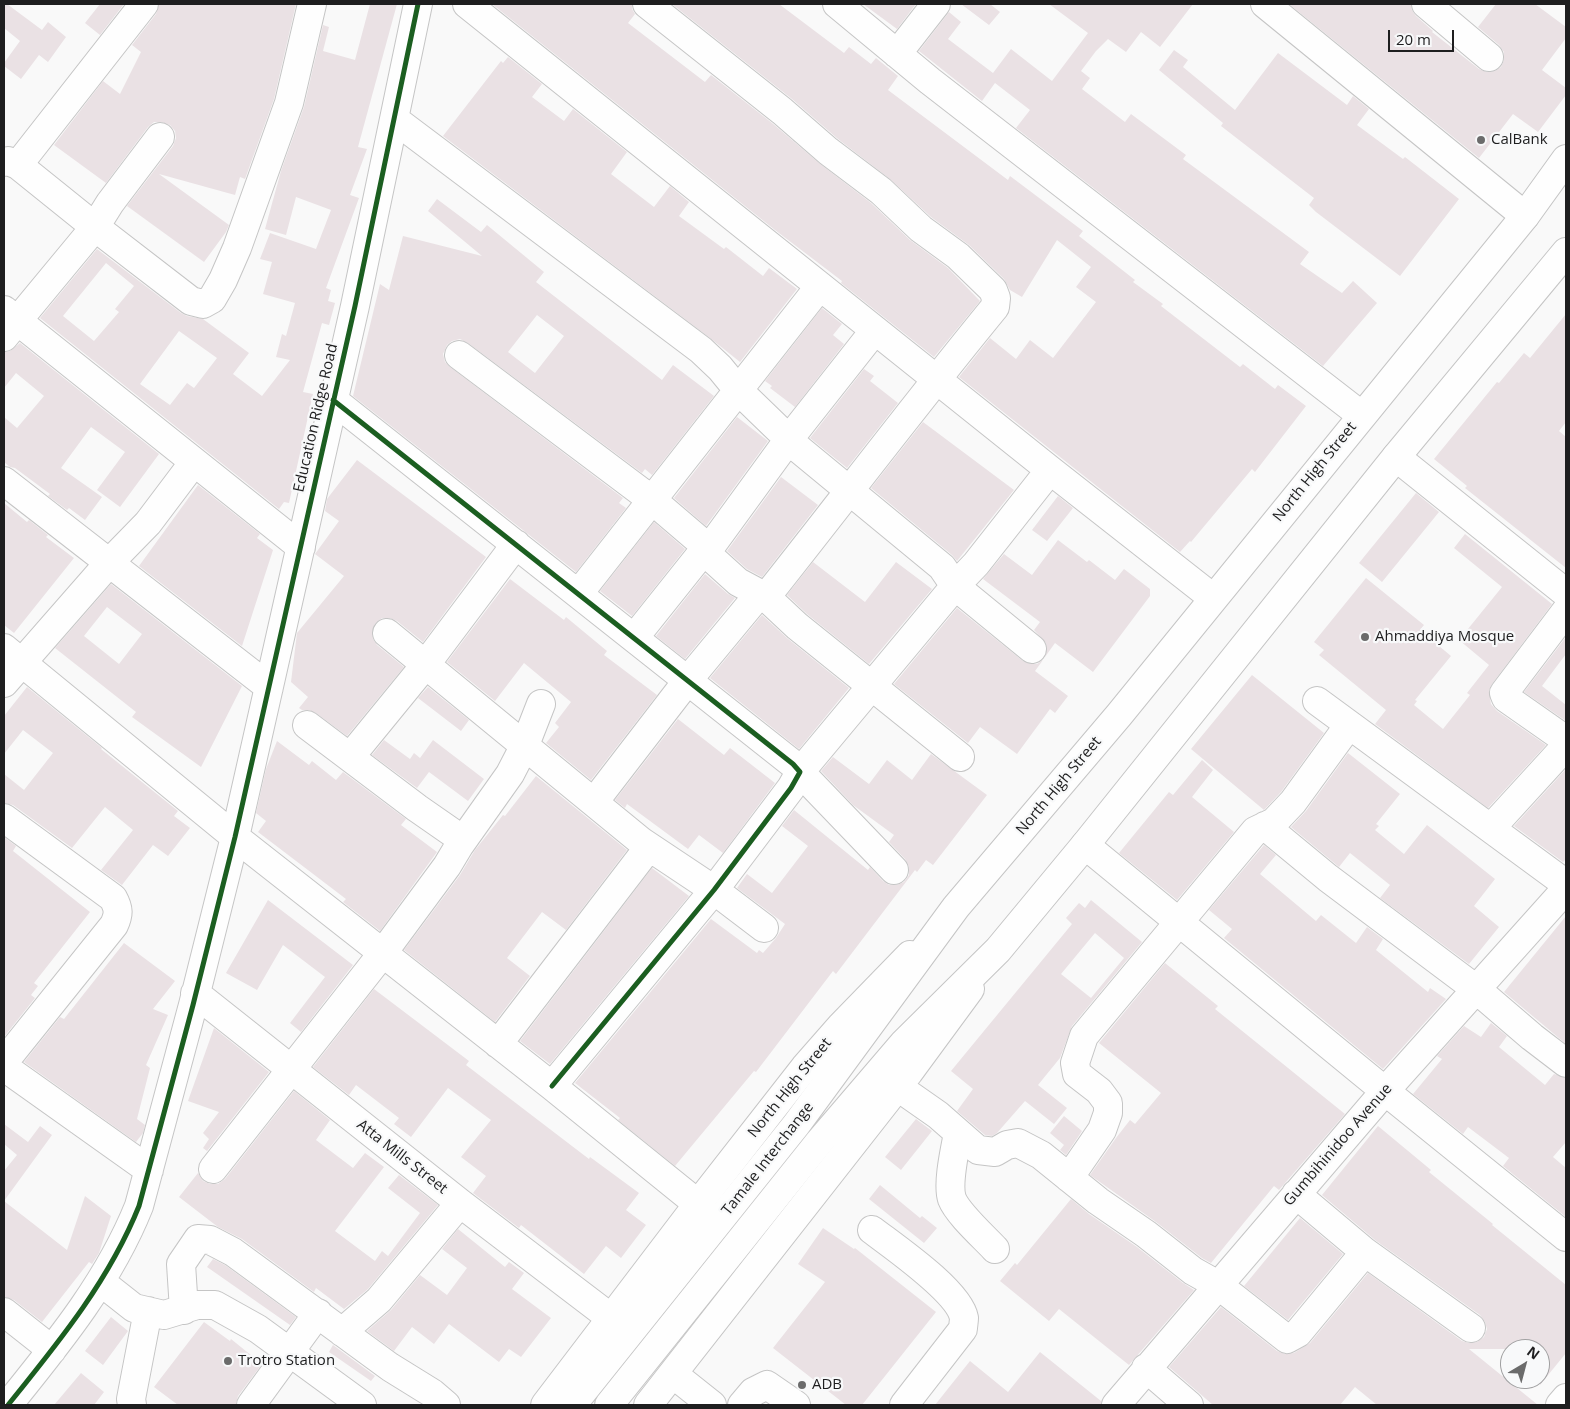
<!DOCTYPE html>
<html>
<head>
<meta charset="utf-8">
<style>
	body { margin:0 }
	#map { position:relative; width:1570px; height:1409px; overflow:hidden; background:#f9f9f9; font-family:"Open Sans",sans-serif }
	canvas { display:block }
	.frame { position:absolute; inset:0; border:5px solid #1e1e1f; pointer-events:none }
	.north { position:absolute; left:1500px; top:1339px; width:50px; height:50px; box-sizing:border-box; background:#f8f9fa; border:1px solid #a1a1a2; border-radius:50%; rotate:37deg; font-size:14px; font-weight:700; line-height:20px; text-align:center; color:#1e1e1f }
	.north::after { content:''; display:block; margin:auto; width:18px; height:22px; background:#6b6b6b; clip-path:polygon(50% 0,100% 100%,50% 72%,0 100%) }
	.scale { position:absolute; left:1388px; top:30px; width:66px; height:22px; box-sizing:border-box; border:2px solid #1e1e1f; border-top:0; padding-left:6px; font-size:15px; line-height:18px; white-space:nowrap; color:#1e1e1f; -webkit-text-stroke:4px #f8f9fa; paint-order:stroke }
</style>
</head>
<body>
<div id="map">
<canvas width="1570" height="1409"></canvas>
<div class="frame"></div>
<div class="north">N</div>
<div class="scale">20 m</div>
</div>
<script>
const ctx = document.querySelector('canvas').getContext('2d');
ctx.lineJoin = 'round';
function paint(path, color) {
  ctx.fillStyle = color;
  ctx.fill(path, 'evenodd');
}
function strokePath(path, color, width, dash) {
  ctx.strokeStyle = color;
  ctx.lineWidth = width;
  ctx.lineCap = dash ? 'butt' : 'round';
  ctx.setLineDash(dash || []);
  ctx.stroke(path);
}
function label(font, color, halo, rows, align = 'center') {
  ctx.font = font + ' "Open Sans",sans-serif';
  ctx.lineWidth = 4.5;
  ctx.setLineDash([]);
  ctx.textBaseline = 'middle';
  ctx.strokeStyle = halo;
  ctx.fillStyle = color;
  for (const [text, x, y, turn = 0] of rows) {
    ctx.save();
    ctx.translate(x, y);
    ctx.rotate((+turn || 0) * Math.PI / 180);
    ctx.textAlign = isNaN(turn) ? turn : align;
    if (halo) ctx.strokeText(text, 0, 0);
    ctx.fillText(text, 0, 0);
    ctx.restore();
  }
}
const building = new Path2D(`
	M4,4H7L42,30L48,22L66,37L48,62L39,55L21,79L4,66V63L20,41L4,28Z
	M100,4H124L100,35L85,23Z
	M159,4H296L274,99L245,179L240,177L235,195L159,174L229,225L226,232L204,262L127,206L173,146L176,138L175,131L170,125L161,122H154L148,127L106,183L54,145L103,81L120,94L141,52L132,45L156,14Z
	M370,4H397L358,147L367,149L350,195L359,198L326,288L331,290L328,301L335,303L329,325L322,323L303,392L313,394L289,503L284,502L279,509L40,318L97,249L181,313L187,316L203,319L249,353L233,374L262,396L290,360L276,357L282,334L286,336L295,303L263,294L272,262L260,259L270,233L316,249L331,210L296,197L286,235L265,229L281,171L304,107L323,25L329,27L323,51L355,60ZM106,263L134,286L115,309L119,312L94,341L63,316ZM179,331L217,358L194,388L187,383L170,405L140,384Z
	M492,4H632V9L635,14L628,23L705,82L711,75L772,123L819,163L871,203L910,240L948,268L980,301L934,357L841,283L842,281L775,230Z
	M672,4H779L844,53L849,47L871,64L876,58L898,76L888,90L1008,180L1010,176L1083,231L1079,236L1135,280L1133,282L1163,304L1161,306L1240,367L1243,364L1275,389L1278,385L1306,406L1255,472L1252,469L1191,542L1190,541L1180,552L959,377L990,338L1016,359L1030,340L1053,358L1096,302L1076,287L1091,267L1057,240L1022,297L1010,290L1004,279L969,245L931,217L890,179L838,139L792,99Z
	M863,4H916L897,29Z
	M961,4H990L1000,12L989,25Z
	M1049,4H1193L1160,47L1141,32L1126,52L1108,39L1096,51L1081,71L1090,78L1082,89L1125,122L1131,114L1186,155L1183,159L1309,252L1300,264L1342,293L1353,281L1377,303L1323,366L1016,128L1030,110L995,83L982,101L919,51L949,12L961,22L948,39L993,73L1011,49L1052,81L1088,33Z
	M1289,4H1411L1412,10L1416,16L1433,31L1432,32L1479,69L1487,72L1495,71L1501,67L1504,60V52L1499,45L1478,27L1496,4H1535L1566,27V38L1542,70L1566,88V95L1538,132L1513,114L1479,158Z
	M1174,50L1188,60L1183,67L1235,110L1278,53L1347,105L1353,96L1369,109L1357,125L1403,159L1405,157L1459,199L1400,276L1316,212L1309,205L1314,198L1221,126L1223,123L1159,70Z
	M508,57L542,84L532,97L564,121L573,109L627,152L611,174L654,207L670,186L689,202L679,216L724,249L726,247L763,276L769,268L797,289L740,362L710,338L443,136L501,61L503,63Z
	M437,199L481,232L487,225L544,272L536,282L662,380L673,365L714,396L652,475L645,469L642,473L468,343L460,339L452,341L447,345L443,354L445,362L450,367L623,498L619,503L626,508L576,572L353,396L380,284L389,290L403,236L482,256L428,211ZM537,315L564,336L535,373L508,352Z
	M822,308L842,324L833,335L844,344L795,407L770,388L772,386L765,381Z
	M1566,314V422L1559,431L1566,437V568L1465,488L1467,486L1434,459L1497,382L1499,383L1524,353L1530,358Z
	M20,343L159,454L120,507L97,490L125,452L91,427L61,468L102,497L85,520L69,508L67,510L48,496L50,494L15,468L10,467L4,462V417L17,428L44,396L16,373L4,388V352L10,351Z
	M864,369L874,376L870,381L898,403L847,468L810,438Z
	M737,417L768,441L706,526L674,498Z
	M923,422L1014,490L957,561L952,555L871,488Z
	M357,460L486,557L423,642L397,621L390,618H382L375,624L372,631L373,639L377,645L404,667L347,736L316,713L309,710H302L299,708L308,697L291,682L297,633L344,576L315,554L339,521L325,511L327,499Z
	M781,477L818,505L762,577L747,569L727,551Z
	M198,485L260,534L257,538L273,550L242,646L139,566Z
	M1416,493L1439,512L1382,582L1359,563Z
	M1058,496L1073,508L1047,541L1032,530Z
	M4,503L27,522L29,520L48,535L46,537L74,558L14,633L4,625Z
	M654,522L685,549L632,616L600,591Z
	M1465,534L1552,604L1492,684L1489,691L1491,704L1497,711L1546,745L1488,808L1375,724L1386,710L1319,655L1324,650L1314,642L1366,578L1424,625L1420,630L1451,656L1415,700L1417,701L1414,705L1443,729L1470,695L1467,693L1489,665L1459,640L1502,587L1454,548Z
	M1058,540L1087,562L1089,560L1115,580L1124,569L1150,589V596L1093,672L1055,643L1045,657L1047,651L1046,643L1034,630L1040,622L983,579L1004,554L1032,575Z
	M813,562L865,602L896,562L932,589L869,664L807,614L787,595Z
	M705,574L728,594L735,598L685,659L656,636Z
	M510,579L564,620L566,617L607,651L604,655L657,695L591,780L546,743L559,727L555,723L571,702L524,663L495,701L447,662Z
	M111,584L242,686L201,767L132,717L136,712L55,648ZM107,607L142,634L119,664L84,636Z
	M957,608L1023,661L1030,664H1037L1043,660L1035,671L1068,696L1055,713L1050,709L1017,754L980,727L968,743L894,684Z
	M762,615L787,638L849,688L799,749L710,678Z
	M1566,637V654L1542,686L1566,705V721L1524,692Z
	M1252,675L1324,733L1281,792L1264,810L1191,749Z
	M27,687L102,748L101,749L178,811L174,816L190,828L168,856L153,845L122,885L101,870L133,830L105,807L72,848L13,805L4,803V774L24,790L53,753L23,730L4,754V716Z
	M428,687L469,720L461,731L418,698Z
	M678,719L724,755L730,748L775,783L723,853L699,835L688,849L627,804L625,808L615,800Z
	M384,740L410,759L414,753L420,758L433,740L484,779L468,801L429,772L417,788L372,755Z
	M277,741L309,765L312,761L336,780L343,772L406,819L401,825L437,852L380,931L343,902L346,899L258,832L266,821L256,813L266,769Z
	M1348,753L1400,794L1376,824L1379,826L1375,830L1404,854L1427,825L1495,879L1474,906L1499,927L1469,964L1380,898L1390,885L1350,853L1339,867L1291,827L1306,811Z
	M931,754L987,795L933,865L926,860L917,872L915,870L836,974L833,971L756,1072L754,1071L675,1166L618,1120L620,1118L575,1083L711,919L757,953L759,950L763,953L776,938L785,924L737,888L747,874L772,893L808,846L782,826L794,810L868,870L870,867L883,881L889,885H897L904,882L909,875V867L905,859L889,842L894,835L853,805L821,771L833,757L869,784L887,760L912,780Z
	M1202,760L1213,770L1192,797L1234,832L1177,900L1119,853L1169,792L1173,795Z
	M1566,769V859L1563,862L1514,826Z
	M536,776L627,850L566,930L542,912L507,958L530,976L495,1022L404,950L460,875L475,850L503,815L505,816Z
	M4,837L16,846L13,851L90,912L34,983L38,986L31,995L35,998L4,1037Z
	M1264,845L1276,855L1260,874L1316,921L1321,915L1356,943L1367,927L1383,939L1376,950L1428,992L1430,988L1446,999L1383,1069L1224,938L1232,929L1209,910Z
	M652,868L689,896L550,1064L520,1041Z
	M268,900L353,965L301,1032L290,1023L325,977L283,945L257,990L226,973Z
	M1091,900L1142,942L1072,1026L1060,1058L1038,1085L1067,1108L1054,1124L1025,1101L997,1133L992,1136L985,1135L957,1111L973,1089L951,1071L1072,924L1066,918L1079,903L1085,908ZM1095,933L1124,958L1091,998L1061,974Z
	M1566,916V1044L1504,992Z
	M124,943L175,981L153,1009L168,1015L146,1065L150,1068L137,1119L145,1125L143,1133L136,1142L24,1062L60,1017L64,1019Z
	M1165,963L1218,1006L1215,1009L1345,1114L1279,1190L1274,1186L1211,1263L1202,1258L1156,1222L1090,1175L1116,1138L1130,1120L1135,1124L1161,1093L1099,1043Z
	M374,989L469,1061L466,1065L589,1159L590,1157L639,1193L626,1210L646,1225L621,1258L606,1246L584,1274L521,1225L519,1228L473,1193L486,1176L461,1157L491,1120L448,1088L411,1137L394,1124L399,1118L356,1085L349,1095L313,1067Z
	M1491,1023L1507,1036L1499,1047L1545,1085L1554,1074L1566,1078V1142L1553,1157L1566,1168V1217L1503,1166L1509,1158L1468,1127L1463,1134L1413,1094L1442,1059L1437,1056L1464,1026L1481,1037Z
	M214,1028L269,1072L207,1151L203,1148L209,1139L203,1133L219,1112L188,1101Z
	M294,1091L330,1120L316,1140L353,1168L365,1153L384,1167L335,1231L375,1261L382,1251L388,1256L420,1213L388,1188L399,1175L438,1205L368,1289L344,1309L316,1288L314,1292L242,1239L218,1227L179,1197L198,1173L203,1181L210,1184H218L225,1179Z
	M1064,1116L1082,1131L1066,1155L1060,1150L1064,1145L1050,1133Z
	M916,1119L932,1131L901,1170L885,1157Z
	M4,1124L28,1142L40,1126L52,1135L4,1201L67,1250L85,1196L111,1216L99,1253L92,1264L89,1262L42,1322L14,1300L4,1297V1171L17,1155L4,1144Z
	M1378,1126L1431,1170L1429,1172L1493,1224L1492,1225L1566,1285V1353L1540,1385V1349H1469L1538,1405H1377L1355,1387L1340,1405H1213L1169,1367L1221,1307L1277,1351L1285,1354L1294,1353L1310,1343L1368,1273L1462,1341L1469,1343L1477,1342L1484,1337L1487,1329L1485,1322L1480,1315L1375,1240L1322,1195Z
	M880,1185L920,1218L922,1216L937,1228L924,1243L869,1199Z
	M1071,1199L1089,1214L1137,1247L1183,1283L1194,1290L1129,1365L1059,1309L1049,1321L1000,1281L1015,1263L1017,1265Z
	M1300,1218L1343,1254L1288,1320L1244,1286Z
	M823,1228L854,1249L855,1248L936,1312L862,1405H846L773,1348L825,1282L798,1264Z
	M458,1229L505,1267L509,1262L524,1273L512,1289L551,1318L521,1357L509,1349L499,1362L449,1324L434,1344L412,1327L394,1351L367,1331L391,1310L420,1275L447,1295L467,1268L442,1249Z
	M213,1259L225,1265L296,1317L290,1325L207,1267Z
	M111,1317L128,1331L103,1365L85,1351Z
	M204,1322L230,1341L231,1339L262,1364L238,1396L236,1405H178L154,1387Z
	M333,1345L375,1376L371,1381L329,1352Z
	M1040,1352L1101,1401V1405H935L970,1361L1008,1392Z
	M81,1373L104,1392L94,1405H54Z`);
const minor = new Path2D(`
	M467,4L1050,470L1213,598
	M647,4L782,111L828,151L881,191L921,229L958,256L993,290L996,298L995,307C917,402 843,500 766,597
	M837,4L930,81L1361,415
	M1265,4L1525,216
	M1426,4L1489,57
	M897,54L936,4
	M394,119L701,350L720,368L738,390L800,450L942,567L955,586L976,564L1050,470
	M4,162L8,161L18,165L144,4
	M18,165L95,227L191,301L203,304L212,299L223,280L237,248L289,103L312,4
	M4,310L301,547
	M4,337L95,227L110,203L160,137
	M459,355L652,500L700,541L706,553L738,582L766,597L797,626L960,757
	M333,400L793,764L800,772L791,788L714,890L552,1086
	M1396,457L1566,593
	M4,481L269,687
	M706,553L789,439L875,330
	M579,593L820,286
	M1566,611L1504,693L1506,698L1566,740
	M387,633L642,842L714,890L764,928
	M634,638L705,549
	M4,648L235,837L552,1086L698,1204
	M4,683L109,563L148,523L194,462
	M1317,701L1566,884
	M307,725L417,808L463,840
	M350,757L426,664L516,544
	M594,802L688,680L760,593
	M4,818L113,898C119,909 119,914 114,925L4,1062
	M1265,826L1328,878L1476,989L1532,1037L1566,1063
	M1491,828L1566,746
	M1085,845L1385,1091L1566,1237
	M894,870L800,772L955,586L1032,649
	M195,993L460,1203L611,1318
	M498,1044L649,847
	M4,1067L149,1170
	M898,1087L938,1115L978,1150L995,1152L1007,1145L1018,1143L1041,1155L1098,1201L1146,1234L1193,1271L1218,1285L1287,1339L1298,1333L1365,1252
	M958,1133C955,1149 947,1184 952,1199C958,1214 984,1237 995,1249
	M213,1169L382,954L447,866L459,846L510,774L525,745L541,704
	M1069,1178L1102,1130L1108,1113V1103L1099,1091L1077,1074L1075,1063L1084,1036L1255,831L1274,822L1293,802L1349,725
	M1296,1194L1365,1252L1471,1328
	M872,1230C894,1247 959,1291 964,1318C964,1321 963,1326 963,1329L904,1405
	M101,1282L134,1308L164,1315L197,1305H215L258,1329L362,1405
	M184,1310L181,1264L198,1239L210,1240L233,1252L390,1367L432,1393L446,1405
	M4,1312L52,1350
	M342,1332L379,1300L460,1203
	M1146,1368L1189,1405
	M673,1374L712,1405
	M8,1405C58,1343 109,1281 139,1206L193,1005L235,837L355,306L418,4
	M132,1405L131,1399L148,1311
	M251,1405L318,1313
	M742,1405L753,1392L767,1385L796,1405
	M1116,1405L1385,1091L1566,889
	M1560,1405L1566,1398`);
const major = new Path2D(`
	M545,1405L698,1204L805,1067L841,1026L910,955
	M648,1405L909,1072L970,989`);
const highway = new Path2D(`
	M572,1405L796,1125L956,907L1119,715L1525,216L1566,159
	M609,1405L820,1141L903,1044L998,950L1085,845L1396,457L1566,252`);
const cycleway = new Path2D(`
	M333,400L793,764L800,772L791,788L714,890L552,1086
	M8,1405C58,1343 109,1281 139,1206L193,1005L235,837L355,306L418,4`);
const markers = [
	[1481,140,5,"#6b6b6b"],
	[1365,637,5,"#6b6b6b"],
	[228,1361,5,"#6b6b6b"],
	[802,1385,5,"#6b6b6b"]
];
const poiNames = [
	["CalBank",1491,140],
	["Ahmaddiya Mosque",1375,637],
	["Trotro Station",238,1361],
	["ADB",812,1385]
];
const streetNames = [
	["Education Ridge Road",316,418,-77],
	["North High Street",1315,472,-51],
	["North High Street",1059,786,-50],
	["North High Street",790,1088,-51],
	["Gumbihinidoo Avenue",1338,1145,-49],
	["Atta Mills Street",402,1157,38],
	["Tamale Interchange",768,1159,-52]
];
paint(building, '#eae1e4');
strokePath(minor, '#c5c5c5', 30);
strokePath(major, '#c5c5c5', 30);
strokePath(highway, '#c5c5c5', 30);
strokePath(minor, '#fefefe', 28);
strokePath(major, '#fefefe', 28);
strokePath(highway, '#fefefe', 28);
strokePath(cycleway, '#1b5e20', 5);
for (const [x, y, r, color] of markers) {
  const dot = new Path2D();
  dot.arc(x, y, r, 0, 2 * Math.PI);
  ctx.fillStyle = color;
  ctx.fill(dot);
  strokePath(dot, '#f8f9fa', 2);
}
label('15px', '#1e1e1f', '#f8f9fa', poiNames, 'left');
label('15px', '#1e1e1f', '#f8f9fa', streetNames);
</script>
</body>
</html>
